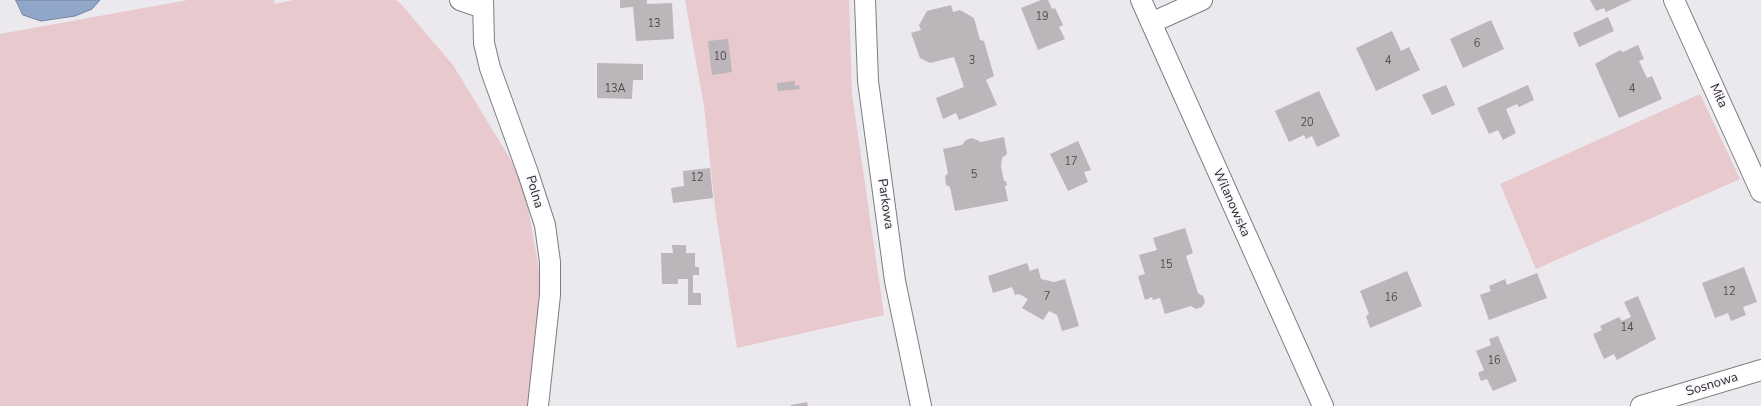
<!DOCTYPE html>
<html>
<head>
<meta charset="utf-8">
<style>
	body { margin:0 }
	canvas { display:block; background:#ebe8ee }
</style>
</head>
<body>
<canvas width="1761" height="406"></canvas>
<script>
const ctx = document.querySelector('canvas').getContext('2d');
ctx.lineJoin = 'round';
function paint(path, color) {
  ctx.fillStyle = color;
  ctx.fill(path, 'evenodd');
}
function strokePath(path, color, width, dash) {
  ctx.strokeStyle = color;
  ctx.lineWidth = width;
  ctx.lineCap = dash ? 'butt' : 'round';
  ctx.setLineDash(dash || []);
  ctx.stroke(path);
}
function label(font, color, halo, rows, align = 'center') {
  ctx.font = font + ' "Nunito Sans",sans-serif';
  ctx.lineWidth = 3;
  ctx.setLineDash([]);
  ctx.textBaseline = 'middle';
  ctx.strokeStyle = halo;
  ctx.fillStyle = color;
  for (const [text, x, y, turn = 0] of rows) {
    ctx.save();
    ctx.translate(x, y);
    ctx.rotate((+turn || 0) * Math.PI / 180);
    ctx.textAlign = isNaN(turn) ? turn : align;
    if (halo) ctx.strokeText(text, 0, 0);
    ctx.fillText(text, 0, 0);
    ctx.restore();
  }
}
const green = new Path2D(`
	M188,0H274L275,4L293,0H396L400,3L453,65L523,180L541,280L536,337L527,406H0V34Z
	M685,0H849L852,94L884,315L737,348L716,216L704,106Z
	M1700,94L1740,179L1536,269L1500,184Z`);
const water = new Path2D(`
	M16,0H100L92,9L75,16L41,21L23,15Z`);
const building = new Path2D(`
	M620,0H647V4L672,3L674,39L636,41L633,7L620,8Z
	M1041,0H1048L1052,9L1055,8L1063,25L1059,27L1065,39L1038,50L1021,8Z
	M1590,0H1632L1606,12L1604,8L1596,11Z
	M951,5L953,12L960,10L974,18L980,40L984,41L994,76L986,80L997,105L959,120L956,113L943,119L936,98L964,87L954,57L930,63L920,58L911,33L921,30L919,25L927,11Z
	M1608,17L1614,31L1579,47L1573,33Z
	M1491,20L1504,49L1463,68L1450,39Z
	M1392,31L1401,51L1409,47L1420,70L1376,91L1356,48Z
	M728,39L732,72L712,75L708,41Z
	M1638,45L1644,59L1639,61L1647,78L1652,76L1662,99L1619,118L1595,64L1620,50L1623,52Z
	M597,63L643,64V80H633L632,99L597,98Z
	M795,81V86L799,85L800,89L778,91L777,83Z
	M1446,85L1455,105L1432,115L1422,95Z
	M1528,85L1534,100L1519,107L1517,104L1506,109L1516,133L1503,140L1498,130L1489,134L1477,108Z
	M1319,91L1340,136L1317,147L1312,136L1306,139L1304,135L1289,142L1275,111Z
	M1004,137L1007,154L1002,158L1001,166L1004,181H1006L1007,185L1005,186L1008,201L955,211L950,187L946,185L945,176L948,173L943,149L962,145L966,140L972,138L981,142Z
	M1078,141L1091,170L1084,172L1088,182L1068,191L1050,154Z
	M710,168L713,198L673,203L671,188L684,186L683,171Z
	M1185,228L1193,253L1186,256L1198,293L1203,296L1205,302L1202,307L1196,309L1191,306L1165,314L1160,298L1153,300L1152,297L1145,300L1138,276L1145,274L1139,255L1157,250L1153,238Z
	M672,245H686V253H695V267H699V275H693V293H701V305H688V279H678V284H662L661,253H673Z
	M1027,263L1030,271L1038,268L1041,279L1054,282L1065,279L1079,326L1062,331L1057,315L1049,311L1043,320L1022,308L1028,299L1019,294L1015,295L1012,287L993,293L988,276Z
	M1744,267L1757,302L1743,307L1746,315L1731,321L1728,313L1715,318L1702,283Z
	M1407,271L1422,306L1370,328L1366,316L1369,314L1360,291Z
	M1537,273L1547,298L1489,320L1480,295L1491,291L1489,286L1505,279L1507,285Z
	M1638,296L1656,339L1617,360L1614,354L1604,359L1593,334L1602,330L1600,326L1619,317L1622,321L1631,317L1624,302Z
	M1498,336L1517,381L1493,391L1487,379L1481,381L1478,373L1484,370L1476,351L1491,345L1489,339Z
	M807,402L808,406H791V405Z`);
const street = new Path2D(`
	M460,0L483,8
	M483,0L484,43L490,68L528,173L545,225L550,262V295L538,406
	M865,0L868,81L895,281L921,406
	M1141,0L1323,406
	M1674,0L1761,192
	M1151,23L1202,0
	M1641,406L1761,370`);
const numberNames = [
	["19",1042,17],
	["13",654,24],
	["6",1477,44],
	["10",720,57],
	["3",972,61],
	["4",1388,61],
	["13A",615,89],
	["4",1632,89],
	["20",1307,123],
	["17",1071,162],
	["5",974,175],
	["12",697,178],
	["15",1166,265],
	["12",1729,292],
	["7",1047,297],
	["16",1391,298],
	["14",1627,328],
	["16",1494,361]
];
const streetNames = [
	["Miła",1718,96,66],
	["Polna",534,192,73],
	["Wilanowska",1231,203,66],
	["Parkowa",885,204,82],
	["Sosnowa",1712,385,-17]
];
paint(green, '#e8c9cd');
paint(water, '#90a7c9');
strokePath(water, '#72829a', 1);
paint(building, '#bcb5b9');
strokePath(street, '#807d82', 22);
strokePath(street, '#fff', 20);
label('11px', '#504e50', null, numberNames);
label('13px', '#2c2b2d', '#f9f5fb', streetNames);
</script>
</body>
</html>
